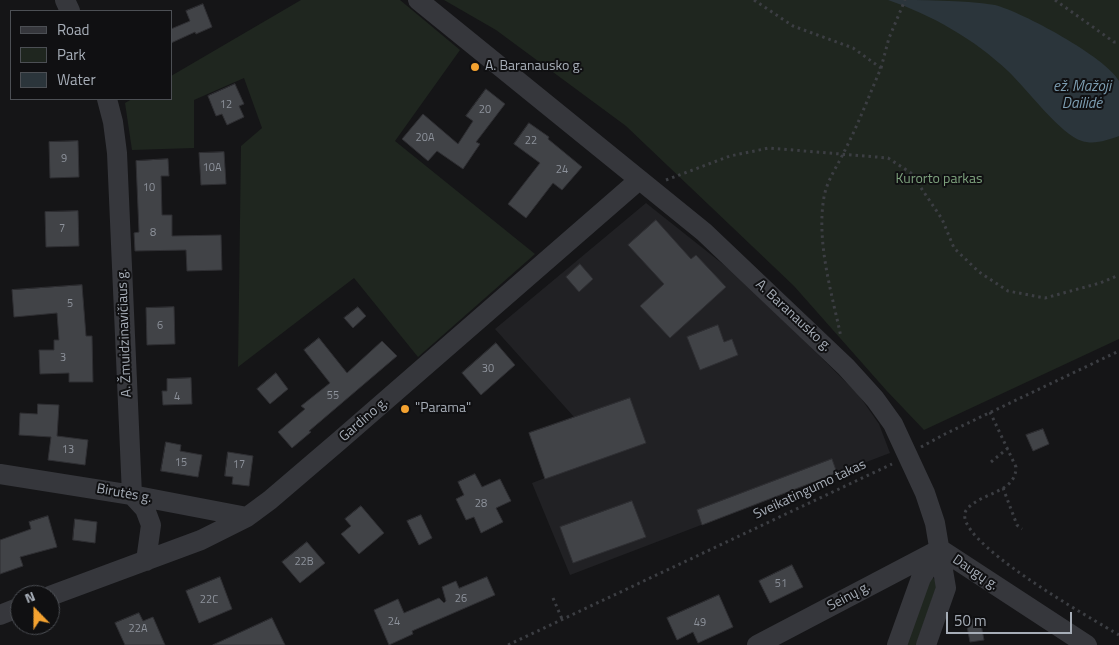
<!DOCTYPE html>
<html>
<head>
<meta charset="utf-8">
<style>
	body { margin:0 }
	#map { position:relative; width:1119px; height:645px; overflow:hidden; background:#151517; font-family:"Titillium Web",sans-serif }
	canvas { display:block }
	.legend { position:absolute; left:10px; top:10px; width:162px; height:90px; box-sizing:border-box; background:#101012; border:1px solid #4c4f54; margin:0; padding:6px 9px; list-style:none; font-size:15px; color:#a6adb7 }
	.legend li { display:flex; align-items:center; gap:10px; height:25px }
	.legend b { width:25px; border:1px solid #4c4f54 }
	.north { position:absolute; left:10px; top:585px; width:50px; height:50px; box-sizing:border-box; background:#101012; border:1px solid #4c4f54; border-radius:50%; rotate:338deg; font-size:14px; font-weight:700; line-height:20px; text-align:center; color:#a6adb7 }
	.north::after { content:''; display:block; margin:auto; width:18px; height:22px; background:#f4a230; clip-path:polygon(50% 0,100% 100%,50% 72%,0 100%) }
	.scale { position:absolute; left:946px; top:612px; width:126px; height:22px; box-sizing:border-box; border:2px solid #a6adb7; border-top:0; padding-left:6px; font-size:15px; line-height:18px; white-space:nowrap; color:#a6adb7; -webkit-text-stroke:4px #101012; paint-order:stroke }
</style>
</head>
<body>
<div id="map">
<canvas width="1119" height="645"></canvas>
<ul class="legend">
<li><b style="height:6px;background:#36373c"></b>Road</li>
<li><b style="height:14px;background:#1f261f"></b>Park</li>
<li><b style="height:14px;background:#2b353b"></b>Water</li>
</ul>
<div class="north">N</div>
<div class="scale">50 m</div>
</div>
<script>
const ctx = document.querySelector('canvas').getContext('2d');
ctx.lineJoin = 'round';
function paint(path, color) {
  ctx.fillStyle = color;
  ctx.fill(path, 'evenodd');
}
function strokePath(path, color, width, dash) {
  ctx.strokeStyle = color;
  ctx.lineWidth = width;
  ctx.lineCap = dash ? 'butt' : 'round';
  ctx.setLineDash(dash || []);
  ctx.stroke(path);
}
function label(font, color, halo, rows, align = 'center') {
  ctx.font = font + ' "Titillium Web",sans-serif';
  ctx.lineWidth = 4;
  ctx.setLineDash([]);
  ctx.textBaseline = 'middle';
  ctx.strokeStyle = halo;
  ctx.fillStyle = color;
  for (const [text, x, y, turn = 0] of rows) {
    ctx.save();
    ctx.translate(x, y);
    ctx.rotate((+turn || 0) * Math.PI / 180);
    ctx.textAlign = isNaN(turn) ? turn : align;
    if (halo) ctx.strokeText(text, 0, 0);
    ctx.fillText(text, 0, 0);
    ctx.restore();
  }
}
const built = new Path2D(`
	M646,203L743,280L858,394L879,424L890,453L570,575L532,483L545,478L529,433L574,417L495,329Z`);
const green = new Path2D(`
	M301,0H400L460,50L395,141L535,254L418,357L354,278L238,367L241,146L262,128L244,78L194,100V148L132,150L125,103L132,99H171V76Z
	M444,0H1119V339L924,430L886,390L794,286L626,126L496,30Z
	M933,578L938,582L916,645H904L927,583Z`);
const water = new Path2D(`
	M888,0C923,0 961,0 995,5C1022,12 1106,57 1119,81V136C1108,140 1094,145 1082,141C1061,135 1026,88 1008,71C974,39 932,15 888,0Z`);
const building = new Path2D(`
	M203,4L212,27L196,34L195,32L171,43V29L190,21L186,11Z
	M235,84L244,104L239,106L244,117L227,125L222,114L216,116L208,96Z
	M486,89L505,104L476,142L480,144L463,169L437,151L428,161L402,139L423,114L458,144L473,121L466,116Z
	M529,123L549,137L548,139L582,167L562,190L553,183L526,218L508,204L540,163L514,144Z
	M78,141L79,177L50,178L49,142Z
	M224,152L226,184L201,185L199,153Z
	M168,159L169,176H161L162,215H172V236L221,235L222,270L187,271L186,250L135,251L134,233L139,232L136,161Z
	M78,211L79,246L46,247L45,212Z
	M656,220L691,259L696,255L726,287L670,338L640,306L664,284L628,245Z
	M580,264L593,279L579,292L566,277Z
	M82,285L86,336H92L93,382H69V373L40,374L39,350H54V340H59L57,313L14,317L12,290Z
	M174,307L175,344L147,345L146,308Z
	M358,307L366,316L353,328L344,318Z
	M718,325L724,342L732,339L738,355L700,370L687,337Z
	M319,338L347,373L382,341L397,356L309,431L311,432L292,448L278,432L305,409L301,406L330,383L304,350Z
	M496,343L515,365L481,395L462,373Z
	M276,373L288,389L270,404L257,389Z
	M191,378L192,404L163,405L162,391H167V379Z
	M630,398L646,443L545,479L529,433Z
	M38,404L59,405L57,436L88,440L85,465L48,460L51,437L19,435L20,413L37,414Z
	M1043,429L1049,444L1033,451L1026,435Z
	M166,442L181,445L180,451L202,455L198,477L161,471Z
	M228,452L253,456L249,486L232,484L233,477L225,476Z
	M832,459L837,473L702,525L697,510Z
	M475,474L482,487L500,479L511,501L496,508L503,522L481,533L474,517L466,520L456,499L464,495L458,482Z
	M632,501L646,537L573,563L560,527Z
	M361,506L384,533L359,554L341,534L351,526L345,519Z
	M421,515L432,538L419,545L407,521Z
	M48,516L57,547L20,557L23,566L0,574V540L31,529L29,522Z
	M75,519L97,522L95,543L73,540Z
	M307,542L325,563L300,583L282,562Z
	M792,565L803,587L770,603L759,581Z
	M220,577L232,609L199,623L186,591Z
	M487,577L495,595L412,631L413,634L389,645L374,610L398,599L404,613L439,598L444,603L446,601L442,587L456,581L459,588Z
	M719,595L733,627L698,643L693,632L677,640L667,618Z
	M139,613L143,621L153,617L165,645H125L115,623Z
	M272,618L285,645H213Z
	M980,619L984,640L970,642L966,621Z`);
const path = new Path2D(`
	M754,0L793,26L853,48L881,68C869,96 858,125 844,152C837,167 827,180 824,197C816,242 832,294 841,337
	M1055,0L1114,42H1119
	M881,68L889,38L905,0
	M666,180L730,156L769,148L888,158L911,173L942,219L954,248L979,272L1008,291L1045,298L1100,283L1119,275
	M990,412L1016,467C1016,493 982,492 967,509C944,537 1098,622 1119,635
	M921,447L945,434L1119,351
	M991,462L1008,448
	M1003,488L1017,525L1022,529
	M553,598L562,619
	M508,645L892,464`);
const minor = new Path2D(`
	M65,0L70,11
	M418,0L704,232L846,367L875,399L893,424L925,493L935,523L946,588L926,645
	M107,99L113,122L117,153L132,495L145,509L151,525L146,561
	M0,474L132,495L247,517
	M940,549L1087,645
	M50,596L201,540L247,517L270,500L339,441L639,180
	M0,615L20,607
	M757,645L940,549
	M897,645L921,578L939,551`);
const markers = [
	[475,67,5,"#f4a230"],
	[405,409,5,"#f4a230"]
];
const numberNames = [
	["12",226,105],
	["20",485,110],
	["20A",425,138],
	["22",531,141],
	["9",64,159],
	["10A",212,168],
	["24",562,170],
	["10",149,188],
	["7",62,229],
	["8",153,233],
	["5",70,304],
	["6",160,326],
	["3",63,358],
	["30",488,369],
	["55",333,396],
	["4",177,397],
	["13",68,450],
	["15",181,463],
	["17",239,465],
	["28",481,504],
	["22B",304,562],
	["51",781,584],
	["26",461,599],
	["22C",209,600],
	["24",394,622],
	["49",700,623],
	["22A",138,629]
];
const poiNames = [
	["A. Baranausko g.",485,67],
	["\"Parama\"",415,409]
];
const parkNames = [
	["Kurorto parkas",939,180]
];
const streetNames = [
	["A. Baranausko g.",793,316,43],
	["A. Žmuidzinavičiaus g.",125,333,-92],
	["Gardino g.",364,420,-41],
	["Sveikatingumo takas",810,490,-25],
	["Birutės g.",124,494,10],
	["Daugų g.",975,573,34],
	["Seinų g.",849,597,-28]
];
const waterNames = [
	["ež. Mažoji",1082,87],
	["Dailidė",1082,104]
];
paint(built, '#212124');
paint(green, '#1f261f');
paint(water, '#2b353b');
paint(building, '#414347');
strokePath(building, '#2f2f33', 1);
strokePath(path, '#3c3e43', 3, [2.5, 4]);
strokePath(minor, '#36373c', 20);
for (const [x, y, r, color] of markers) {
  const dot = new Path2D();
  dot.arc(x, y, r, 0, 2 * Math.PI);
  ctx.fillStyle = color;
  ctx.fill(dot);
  strokePath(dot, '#101012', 2);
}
label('11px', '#8d929b', null, numberNames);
label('14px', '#a6adb7', '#101012', poiNames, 'left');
label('14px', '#7ea27d', '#101012', parkNames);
label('14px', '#a6adb7', '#101012', streetNames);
label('italic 15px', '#7d9eb2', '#101012', waterNames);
</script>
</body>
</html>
